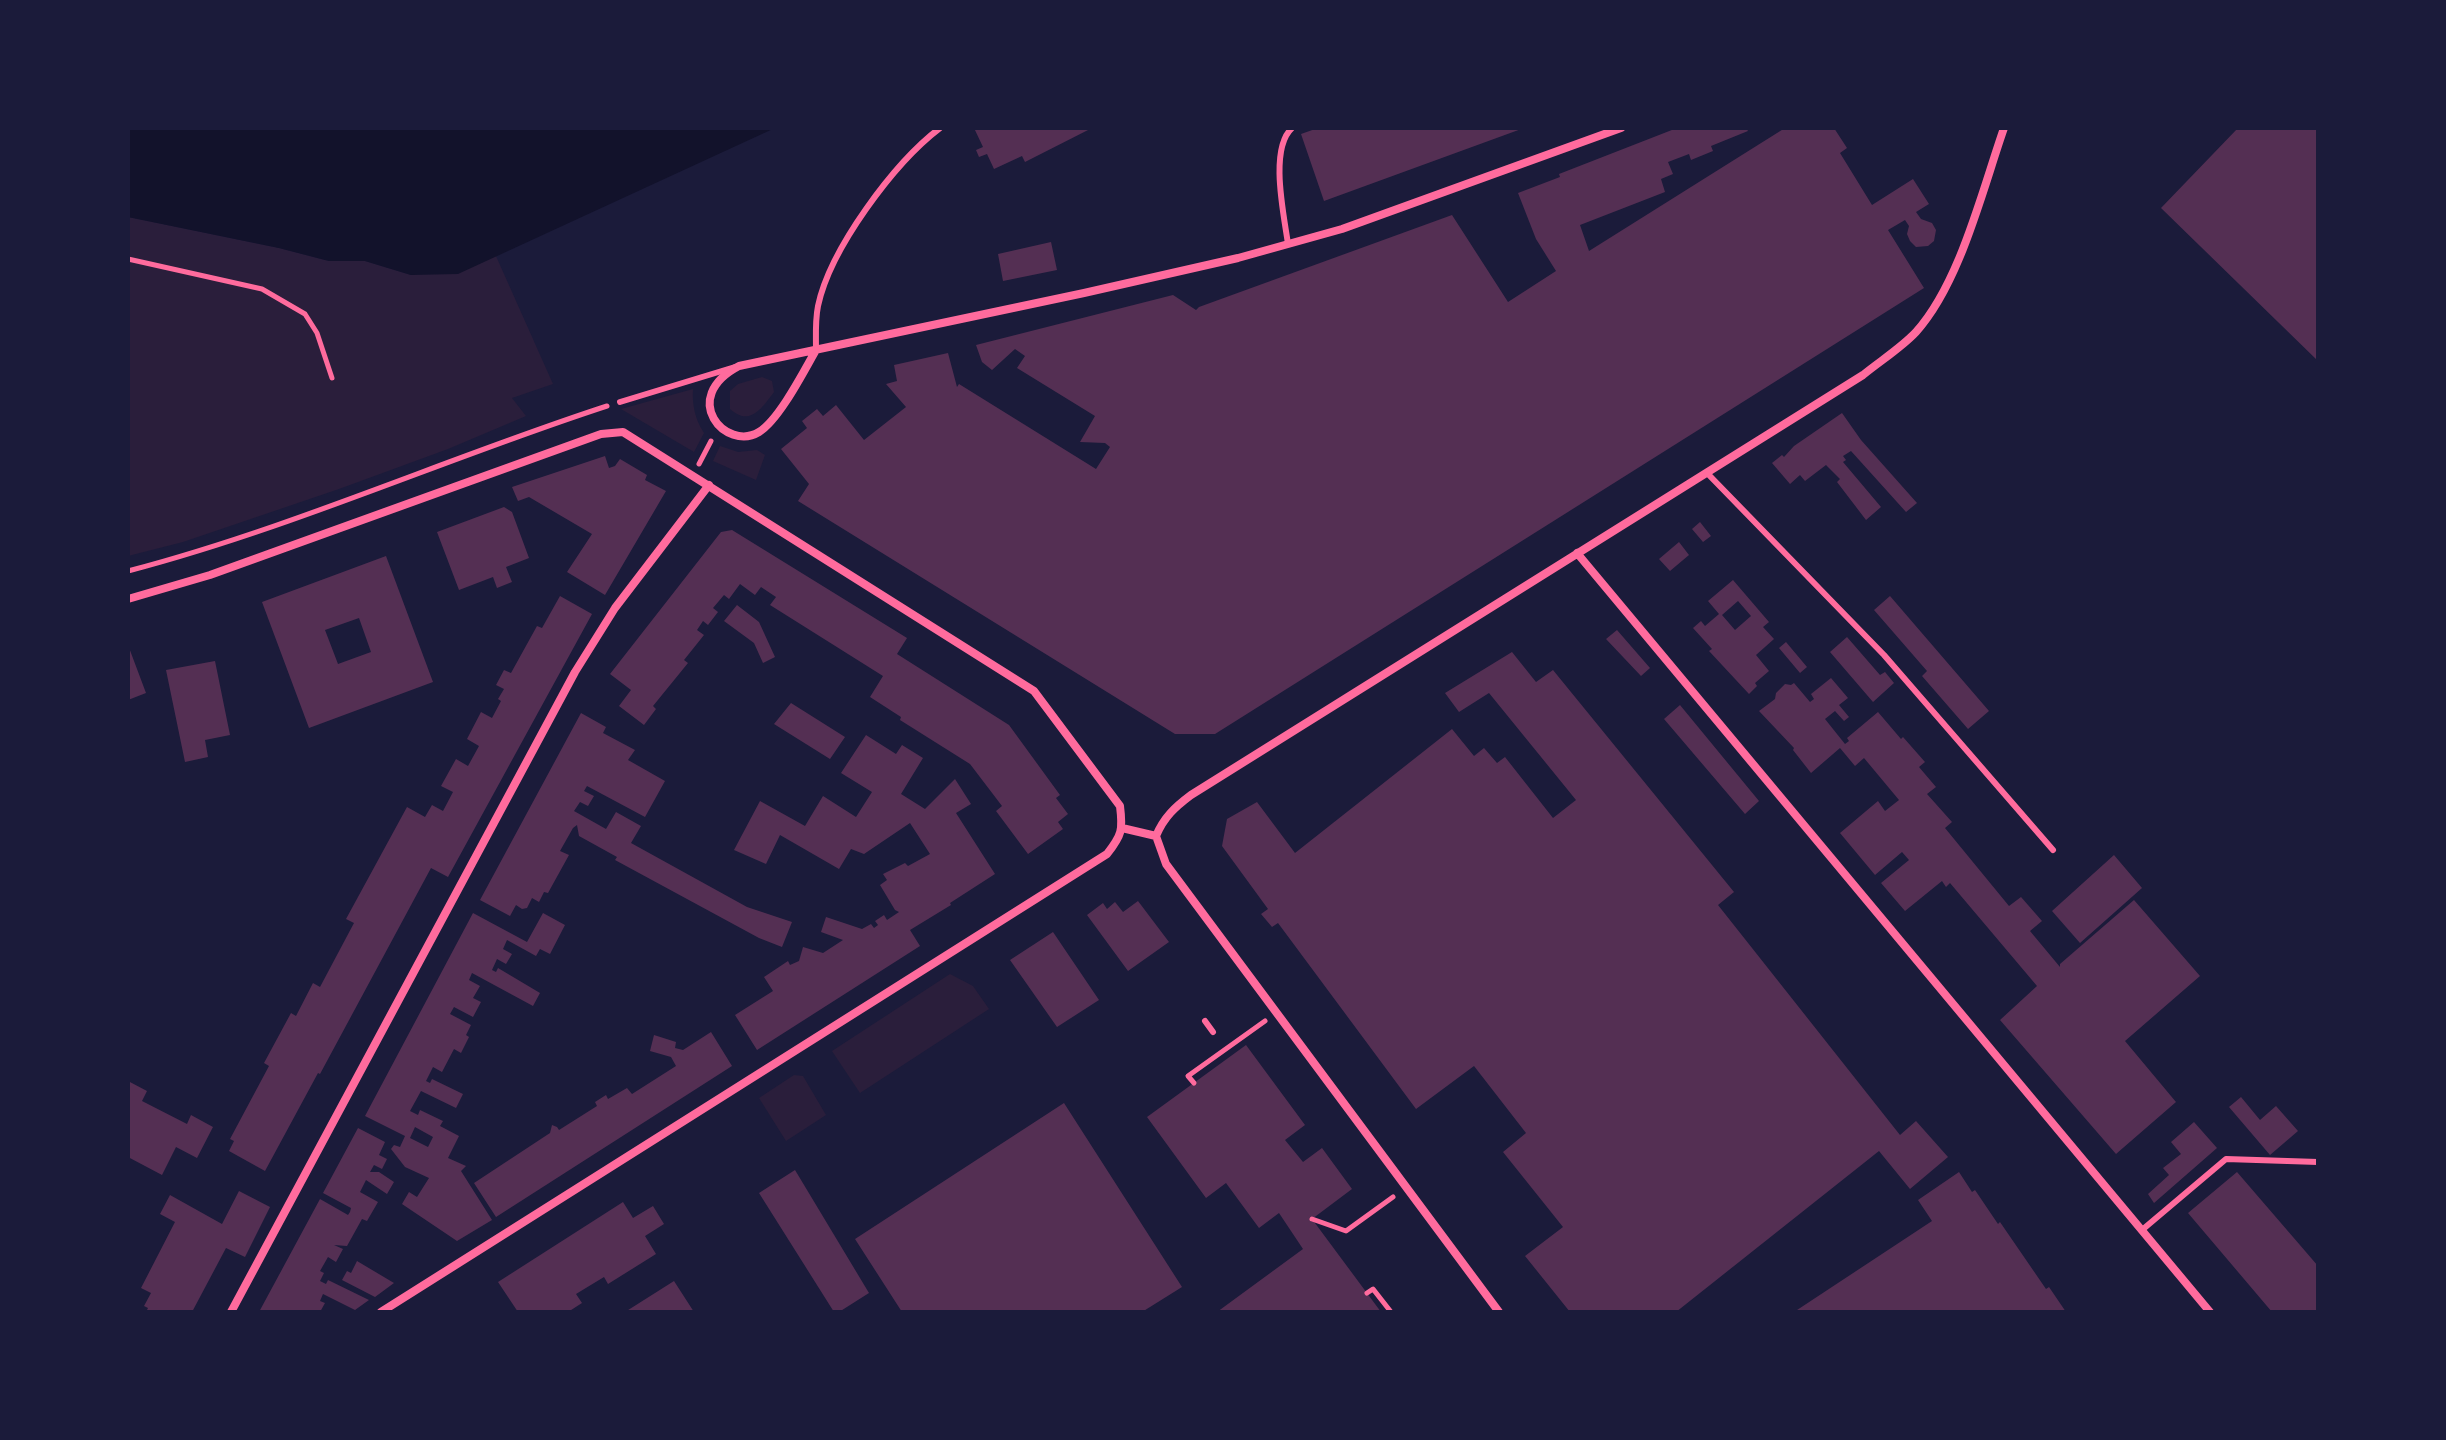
<!DOCTYPE html>
<html>
<head>
<meta charset="utf-8">
<style>
	body { margin:0 }
	#map { position:relative; width:2446px; height:1440px; overflow:hidden; background:#1b1b3a; font-family:"Nunito Sans",sans-serif }
	canvas { display:block }
	.frame { position:absolute; inset:0; border:130px solid #1b1b3a; pointer-events:none }
</style>
</head>
<body>
<div id="map">
<canvas width="2446" height="1440"></canvas>
<div class="frame"></div>
</div>
<script>
const ctx = document.querySelector('canvas').getContext('2d');
ctx.lineJoin = 'round';
function paint(path, color) {
  ctx.fillStyle = color;
  ctx.fill(path, 'evenodd');
}
function strokePath(path, color, width, dash) {
  ctx.strokeStyle = color;
  ctx.lineWidth = width;
  ctx.lineCap = dash ? 'butt' : 'round';
  ctx.setLineDash(dash || []);
  ctx.stroke(path);
}
const green = new Path2D(`
	M128,217L279,248L329,261H365L411,275L496,256L553,384L512,398L526,416L448,449L339,489L183,542L128,556Z
	M762,377L772,381L774,392C762,408 750,427 730,409V391L738,384Z
	M693,389C692,405 695,419 704,433L694,452L621,409Z
	M720,446L738,452L757,450L765,455L756,480L713,461Z
	M950,974L973,986L989,1009L860,1093L832,1051Z
	M794,1075L803,1076L826,1115L786,1141L759,1098Z`);
const water = new Path2D(`
	M128,128H775L458,274L411,275L365,261H329L279,248L128,217Z`);
const building = new Path2D(`
	M974,128H1092L1025,162L1022,156L994,169L987,154L979,157L976,150L983,147Z
	M1318,128H1524L1324,201L1301,134Z
	M1677,128H1746L1748,131L1711,146L1713,151L1691,160L1689,154L1668,162L1673,174L1661,179L1665,192L1580,225L1589,251L1785,128H1834L1847,148L1840,153L1872,205L1913,179L1929,204L1916,212L1921,219L1932,223L1936,230L1934,241L1928,246L1916,247L1910,241L1907,234L1909,226L1905,220L1888,230L1924,288L1215,734H1175L798,501L809,484L781,449L807,428L802,421L817,409L823,416L836,405L864,440L906,407L886,384L897,381L894,365L948,353L957,387L959,384L1096,469L1110,447L1105,443L1080,442L1095,416L1017,368L1025,356L1015,349L992,370L982,362L976,345L1173,295L1196,310L1199,307L1452,215L1508,302L1556,271L1536,239L1518,193L1560,177L1559,174Z
	M2238,128H2318V361L2161,208Z
	M1051,242L1057,270L1003,281L998,254Z
	M1842,413L1861,440L1917,503L1906,512L1851,451L1843,456L1846,460L1843,462L1881,507L1866,520L1837,482L1840,479L1826,465L1805,481L1800,475L1790,484L1772,463L1782,455L1784,457L1794,446Z
	M605,456L609,468L615,466L620,459L647,475L645,480L666,491L605,595L567,572L592,534L529,497L518,501L512,487Z
	M504,507L512,512L529,558L506,567L512,582L497,588L493,577L459,590L437,532Z
	M1700,522L1711,536L1703,542L1692,529Z
	M732,530L907,638L897,654L1009,725L1060,795L1056,798L1068,814L1058,822L1063,829L1028,854L996,811L1002,806L970,764L900,720L901,717L870,697L883,676L770,605L776,597L761,587L755,595L740,584L729,599L724,595L713,608L718,612L708,625L703,621L697,630L704,635L684,660L688,663L653,706L656,709L644,725L619,706L631,690L610,674L721,532Z
	M1679,542L1689,555L1670,571L1659,559Z
	M386,556L433,682L309,728L262,602ZM359,618L371,652L338,664L325,630Z
	M1733,580L1769,622L1763,627L1774,639L1756,655L1769,671L1755,683L1757,686L1749,694L1709,651L1712,649L1693,628L1701,621L1705,626L1719,614L1708,601ZM1738,601L1751,616L1735,630L1722,615Z
	M560,596L592,614L448,877L431,868L320,1074L318,1073L265,1171L229,1151L234,1141L230,1139L269,1066L264,1063L291,1013L296,1016L313,983L320,987L354,923L346,919L407,807L425,817L432,805L443,811L453,792L441,786L456,759L468,766L479,746L467,739L481,712L492,718L501,701L498,699L504,689L496,685L504,670L511,673L537,626L542,628Z
	M1890,596L1989,711L1968,729L1922,676L1927,671L1874,610Z
	M737,605L759,622L775,657L763,663L754,643L724,621Z
	M1617,630L1650,668L1641,676L1606,639Z
	M1847,637L1880,675L1885,672L1894,683L1873,702L1830,652Z
	M1786,642L1807,667L1800,673L1779,648Z
	M128,645L146,693L128,700Z
	M1512,652L1536,682L1553,670L1734,892L1718,905L1900,1135L1916,1121L1948,1157L1910,1189L1879,1151L1676,1312H1570L1525,1256L1563,1227L1503,1152L1526,1133L1474,1066L1416,1109L1278,923L1272,927L1261,914L1268,909L1222,846L1227,819L1257,802L1295,853L1452,729L1474,756L1484,748L1497,763L1505,757L1553,818L1576,800L1489,693L1459,712L1445,693Z
	M215,661L230,735L205,740L208,757L185,762L166,670Z
	M1831,678L1848,698L1839,705L1849,717L1844,721L1835,711L1825,719L1845,744L1849,741L1847,738L1878,712L1901,739L1903,737L1925,762L1919,767L1936,787L1927,794L1952,822L1945,828L2009,906L2021,897L2042,921L2030,931L2060,967V964L2134,900L2200,976L2125,1041L2176,1102L2116,1154L2000,1020L2037,986L1950,883L1946,887L1942,881L1905,911L1881,883L1909,860L1902,852L1875,875L1840,833L1878,801L1885,811L1899,800L1864,758L1855,766L1840,748L1811,773L1793,750L1794,748L1759,711L1775,699L1776,693L1785,684L1791,685L1794,683L1810,702L1814,699L1811,694Z
	M791,703L845,737L830,759L774,724Z
	M1680,705L1759,801L1745,814L1664,719Z
	M581,713L606,727L603,733L635,750L628,760L665,781L645,817L587,786L584,791L594,796L588,806L580,802L574,811L606,829L616,812L641,826L631,843L747,907L792,922L782,947L759,938L615,860L617,857L579,836L577,825L573,828L560,851L569,855L548,893L544,892L539,902L532,898L527,908L522,909L516,905L510,916L480,900Z
	M866,735L896,754L902,745L923,758L901,794L925,809L955,779L971,804L956,813L995,874L950,903L951,905L910,930L920,946L757,1050L735,1015L773,991L764,977L788,961L790,965L799,961L803,947L823,953L843,940L821,932L826,917L862,929L871,924L874,928L878,925L875,921L884,915L887,920L899,912L895,910L880,885L887,880L883,874L905,863L908,866L930,854L910,823L864,854L851,849L839,869L780,835L766,864L734,850L760,801L805,826L823,796L856,817L872,792L841,773Z
	M2114,855L2142,888L2080,943L2052,911Z
	M1138,901L1169,942L1128,971L1087,915L1103,903L1107,909L1115,902L1123,912Z
	M473,913L527,942L543,913L565,925L550,954L540,949L536,956L507,940L503,949L512,954L506,964L497,959L492,970L496,972L498,968L540,993L533,1006L472,973L469,980L480,986L473,998L481,1002L473,1017L454,1007L450,1014L471,1025L466,1035L469,1037L461,1053L454,1049L442,1072L433,1067L426,1081L430,1083L432,1079L463,1094L456,1108L421,1091L410,1111L418,1115L420,1110L443,1121L440,1126L459,1136L448,1158L466,1166L461,1171L492,1220L457,1241L402,1204L409,1192L417,1197L429,1178L405,1167L391,1149L394,1145L400,1147L405,1136L365,1116ZM415,1127L433,1137L428,1147L410,1138Z
	M1053,932L1099,1000L1057,1027L1010,960Z
	M711,1032L732,1066L496,1217L474,1183L550,1133L552,1125L557,1127L559,1130L597,1106L595,1102L606,1095L608,1099L627,1088L632,1094L676,1066L671,1057L650,1051L654,1035L676,1042L675,1048L683,1050Z
	M1246,1045L1305,1125L1285,1140L1303,1162L1322,1148L1352,1189L1312,1219L1381,1312H1217L1303,1249L1279,1213L1259,1228L1226,1183L1206,1198L1147,1117Z
	M128,1081L147,1091L142,1101L187,1124L191,1115L213,1127L197,1158L176,1147L162,1175L128,1157V1129L130,1124L128,1123Z
	M2241,1097L2260,1120L2276,1106L2298,1131L2270,1155L2229,1107Z
	M1064,1103L1182,1287L1142,1312H902L855,1239Z
	M2194,1122L2217,1148L2154,1203L2148,1194L2169,1175L2163,1168L2181,1154L2171,1142Z
	M358,1128L385,1142L379,1155L387,1159L382,1169L374,1165L370,1172H379L394,1182L387,1194L366,1180L360,1192L378,1202L367,1221L362,1219L347,1246L334,1245L343,1249L336,1262L328,1257L320,1271L324,1273L320,1281L326,1284L328,1280L369,1300L355,1310L323,1294L320,1301L325,1303L320,1312H259L320,1199L348,1215L350,1212L351,1208L323,1193Z
	M795,1170L869,1293L839,1312H834L759,1193Z
	M1959,1172L1972,1192L1975,1190L1998,1224L2000,1222L2046,1289L2049,1287L2066,1312H1794L1932,1221L1918,1200Z
	M2237,1172L2318,1266V1312H2272L2188,1213Z
	M239,1191L270,1207L245,1257L226,1248L192,1312H146L148,1308L144,1306L151,1293L141,1288L175,1222L160,1214L170,1195L222,1224Z
	M623,1202L633,1218L653,1206L664,1224L645,1236L656,1254L608,1284L604,1277L576,1294L582,1303L568,1312H518L498,1282Z
	M357,1261L394,1283L375,1297L342,1280L347,1271L351,1273Z
	M674,1281L694,1312H625Z`);
const path = new Path2D(`
	M128,259L262,289L305,314L317,333L332,378
	M699,464L711,441
	M128,571C292,528 447,458 607,406
	M1194,1083L1188,1076L1265,1021
	M1312,1219L1346,1231L1393,1197
	M1367,1293L1373,1289L1391,1312`);
const service = new Path2D(`
	M1288,244C1284,215 1269,149 1292,128
	M816,350C816,335 815,321 818,306C830,249 894,163 940,128
	M620,402L735,367
	M1707,473L1884,655L2053,850
	M1205,1021L1213,1032
	M2142,1230L2226,1159L2318,1162`);
const minor = new Path2D(`
	M816,350C804,371 779,420 759,432C726,452 678,398 739,366L1084,293L1238,258L1342,229L1621,128
	M1577,553L2210,1312
	M128,599L210,575L601,434L623,432L1034,691L1120,806C1123,830 1122,835 1107,854L381,1312
	M1122,828L1156,836
	M1156,836C1164,817 1175,807 1191,795L1863,375C1880,361 1901,348 1916,332C1960,283 1982,191 2004,128
	M1156,836L1166,864L1499,1312
	M231,1312L575,672L615,608L709,485`);
paint(green, '#2a1e3b');
paint(water, '#12122b');
paint(building, '#542f53');
strokePath(path, '#ff6b9d', 5);
strokePath(service, '#ff6b9d', 6);
strokePath(minor, '#ff6b9d', 8);
</script>
</body>
</html>
